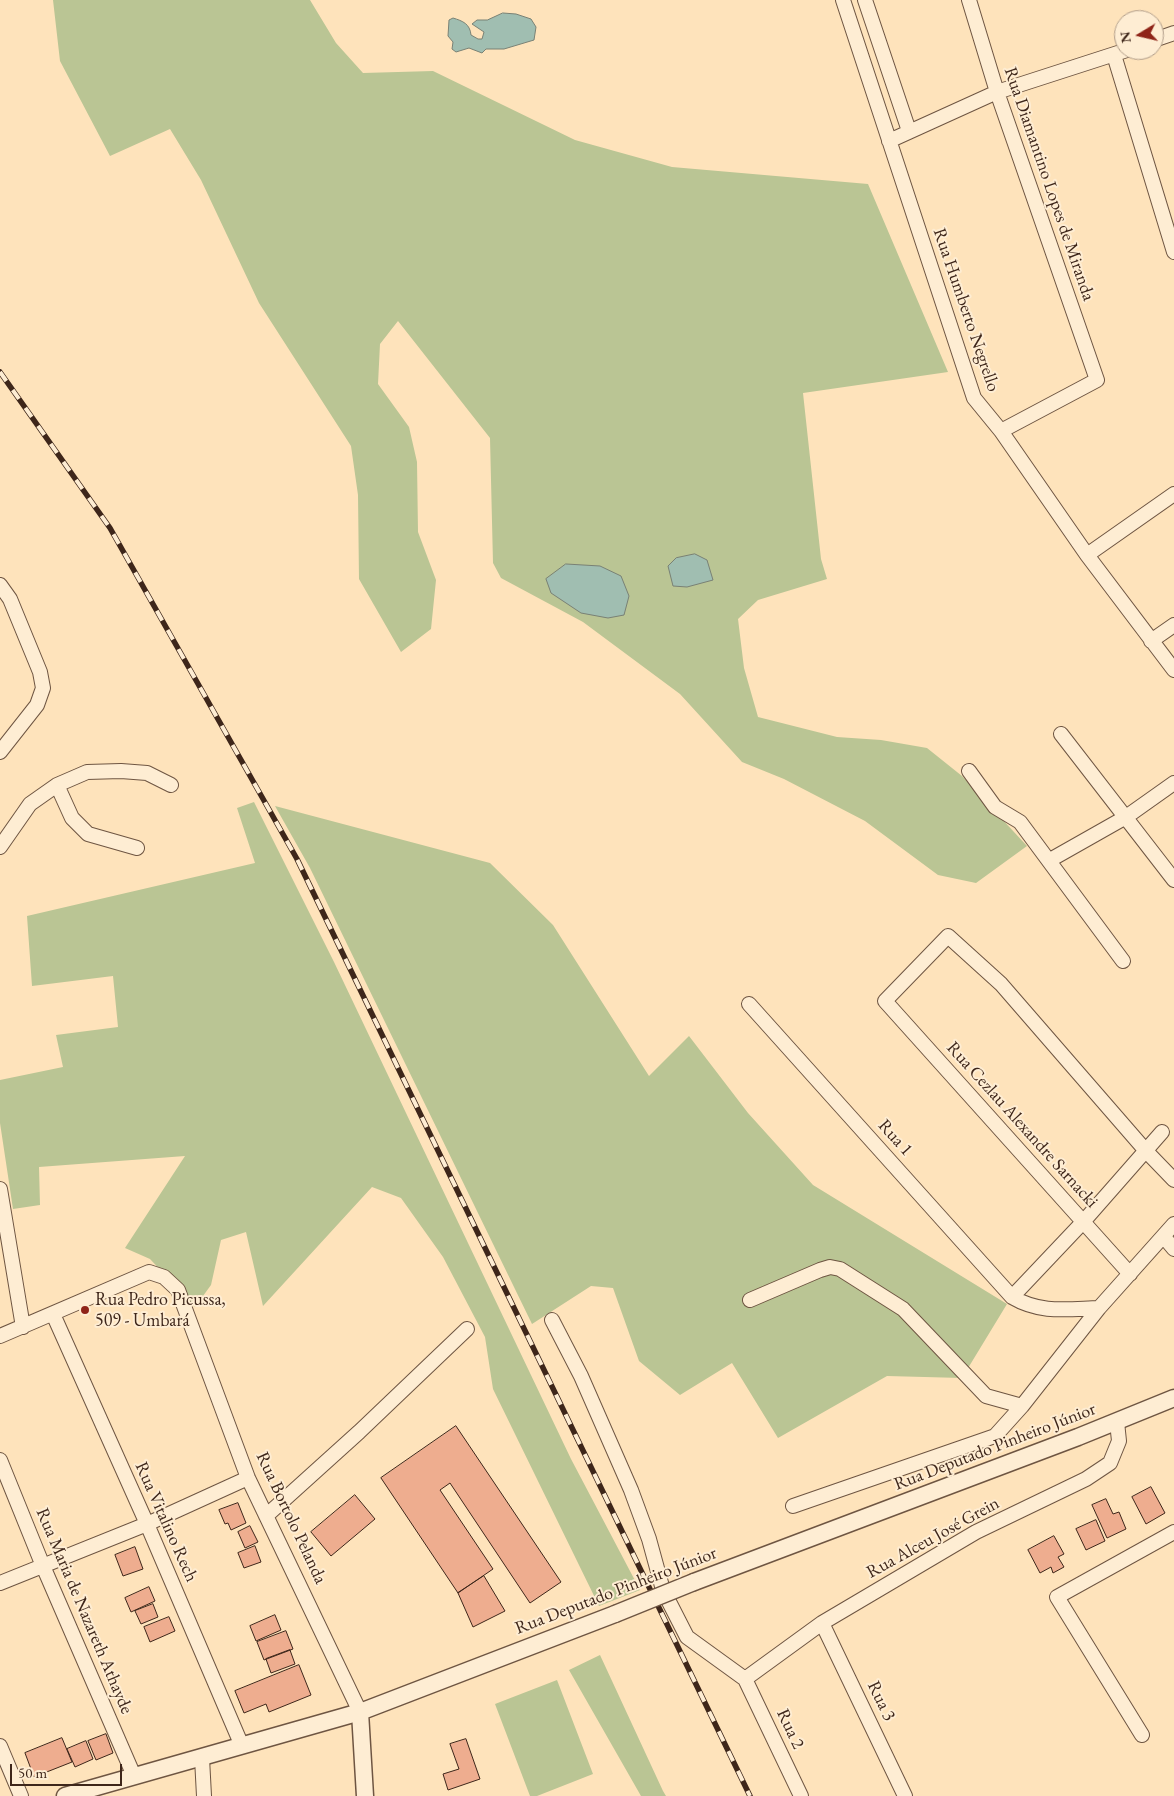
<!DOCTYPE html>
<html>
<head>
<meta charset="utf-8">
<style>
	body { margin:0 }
	#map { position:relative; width:1174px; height:1796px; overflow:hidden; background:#fee3bb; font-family:"EB Garamond",serif }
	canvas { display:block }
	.north { position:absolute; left:1114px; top:10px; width:50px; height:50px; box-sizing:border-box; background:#feedd3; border:1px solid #b19d89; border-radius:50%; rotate:261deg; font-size:14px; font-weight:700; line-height:20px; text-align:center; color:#3e261a }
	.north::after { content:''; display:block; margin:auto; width:18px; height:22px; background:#8f2418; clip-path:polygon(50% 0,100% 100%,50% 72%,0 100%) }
	.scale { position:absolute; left:10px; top:1764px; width:112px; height:22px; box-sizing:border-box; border:2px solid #3e261a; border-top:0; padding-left:6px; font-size:15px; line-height:18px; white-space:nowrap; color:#3e261a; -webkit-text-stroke:4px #feedd3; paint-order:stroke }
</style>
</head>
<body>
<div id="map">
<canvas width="1174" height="1796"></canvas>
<div class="north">N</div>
<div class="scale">50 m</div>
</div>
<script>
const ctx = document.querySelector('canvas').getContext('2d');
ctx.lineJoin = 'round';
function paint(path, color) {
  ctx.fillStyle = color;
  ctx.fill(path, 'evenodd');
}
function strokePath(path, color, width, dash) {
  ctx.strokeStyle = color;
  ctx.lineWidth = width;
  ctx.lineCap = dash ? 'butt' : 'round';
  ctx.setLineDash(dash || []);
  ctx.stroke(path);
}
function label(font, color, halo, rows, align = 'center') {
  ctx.font = font + ' "EB Garamond",serif';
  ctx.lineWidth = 4;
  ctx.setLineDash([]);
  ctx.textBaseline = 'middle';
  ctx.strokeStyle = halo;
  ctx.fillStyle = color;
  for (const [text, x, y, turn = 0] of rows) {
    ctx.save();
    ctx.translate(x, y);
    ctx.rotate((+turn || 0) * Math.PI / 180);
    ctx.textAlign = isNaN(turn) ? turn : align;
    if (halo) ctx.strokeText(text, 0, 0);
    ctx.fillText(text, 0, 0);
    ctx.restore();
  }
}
const green = new Path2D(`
	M53,0H310L336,43L363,73L433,71L575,140L672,167L868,184L948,372L803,393L821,559L827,579L758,600L738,619L744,668L758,717L837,737L881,740L927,748L962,776L1027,846L976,883L938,875L865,821L784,779L742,762L680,694L583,622L501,578L493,563L490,438L398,321L380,344L378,384L409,427L417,462L418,532L436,580L431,629L401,652L359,579L358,495L351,446L259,303L201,180L170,129L110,156L60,61Z
	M254,802L334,962L571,1459L640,1590L599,1606L493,1389L485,1337L443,1257L401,1198L372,1187L263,1306L246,1232L221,1240L211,1285L195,1307L150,1259L125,1248L185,1156L39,1167L40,1205L13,1209L0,1123V1080L63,1067L56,1035L118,1027L113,976L32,986L27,916L255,863L237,808Z
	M275,806L490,863L553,925L649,1076L689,1036L748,1113L813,1185L1007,1304L962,1378L887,1376L778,1438L732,1363L680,1395L639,1361L613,1288L591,1286L532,1324L310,868Z
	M600,1655L663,1791L666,1796H641L569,1670Z
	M557,1680L593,1774L537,1796H530L495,1704Z`);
const water = new Path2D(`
	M503,13L516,14L531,19L536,27L534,40L504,49H486L482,53L469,48L456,52L452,49L453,42L448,36L449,20L453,18C463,21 470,24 471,35L478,39H482L484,32L472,24L477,20H487Z
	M695,554L707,560L713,580L687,587L673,586L668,566L676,558Z
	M566,564L600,566L621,576L629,596L624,615L608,618L581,613L551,593L546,579Z`);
const building = new Path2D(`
	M456,1426L561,1582L530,1603L450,1483L440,1490L493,1569L458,1593L381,1478Z
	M1151,1487L1165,1513L1146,1524L1132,1497Z
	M355,1495L375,1519L331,1556L311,1532Z
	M1106,1499L1113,1514L1119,1512L1126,1529L1107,1538L1092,1505Z
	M238,1503L246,1523L231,1530L228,1523L225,1524L219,1510Z
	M1096,1520L1105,1541L1086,1550L1076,1529Z
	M250,1526L258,1542L245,1548L238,1532Z
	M1054,1536L1064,1554L1058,1557L1064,1567L1053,1573L1051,1567L1040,1573L1028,1550Z
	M255,1546L261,1562L244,1568L238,1553Z
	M135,1547L143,1569L123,1576L115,1555Z
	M484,1576L505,1611L473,1627L458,1593Z
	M149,1587L155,1601L131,1612L125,1598Z
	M153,1604L158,1617L141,1624L135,1611Z
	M275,1615L281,1630L256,1641L250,1626Z
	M169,1617L175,1631L150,1642L144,1627Z
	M286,1631L293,1649L264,1660L257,1642Z
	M290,1650L295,1664L271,1673L266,1659Z
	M299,1665L311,1695L269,1712L266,1704L244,1713L235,1691Z
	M106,1734L113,1753L96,1760L88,1741Z
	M62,1738L72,1762L34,1777L25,1753Z
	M466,1739L480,1779L448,1790L443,1774L459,1769L450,1744Z
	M86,1741L93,1759L75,1767L67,1749Z`);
const minor = new Path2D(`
	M843,0L974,398L1001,431L1087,555L1174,670
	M865,0L909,131
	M969,0L997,92L1097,380L1001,431
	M1154,40L1174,33
	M1114,55L1174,252
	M889,141L997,92L1127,50
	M1087,555L1174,494
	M0,585L10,599L40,672L43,688L37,705L0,752
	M1151,641L1174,625
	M1061,734L1174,880
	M969,771L995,807L1020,822L1123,961
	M57,785L72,818L88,834L137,848
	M0,847L30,804L57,785L87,772L121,771L147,773L171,785
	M1050,860L1126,817L1174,783
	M749,1004L1012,1297C1041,1314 1067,1309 1099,1308
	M0,1189L23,1327
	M1164,1237L1174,1249
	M1130,1274L885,1001L948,936L1001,984L1146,1151L1174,1180
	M1012,1297L1083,1222L1162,1132
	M750,1300L820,1270L830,1267L840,1269L903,1309L986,1396L1022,1406
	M53,1314L147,1524L242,1746
	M552,1320L581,1376L631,1490L649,1539L663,1590L687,1637L745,1679L801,1796
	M0,1336L149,1272L164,1277L178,1290L248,1478L360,1712
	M0,1460L43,1566L134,1776
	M793,1506L995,1436L1022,1406L1099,1308L1174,1224
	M266,1516L359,1432L467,1329
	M0,1583L147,1524L248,1478
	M822,1623L905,1796
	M745,1679L822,1623L976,1532L1086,1479L1110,1463L1119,1441L1117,1422
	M1142,1735L1057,1597L1174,1532
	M0,1746L21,1796
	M202,1758L204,1796`);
const tertiary = new Path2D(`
	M694,1582L1078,1437L1174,1398
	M360,1712L365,1796
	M65,1796L360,1712L615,1614`);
const rail = new Path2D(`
	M0,372L110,528L297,859L750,1796`);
const tertiaryBridge = new Path2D(`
	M615,1614L694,1582`);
const markers = [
	[85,1310,5,"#8f2418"]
];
const streetNames = [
	["Rua Diamantino Lopes de Miranda",1049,184,71],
	["Rua Humberto Negrello",966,310,71],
	["Rua Cezlau Alexandre Sarnacki",1022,1125,48],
	["Rua 1",895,1138,48],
	["Rua Deputado Pinheiro Júnior",995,1447,-21],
	["Rua Bortolo Pelanda",291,1518,65],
	["Rua Vitalino Rech",166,1522,66],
	["Rua Alceu José Grein",933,1538,-29],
	["Rua Deputado Pinheiro Júnior",616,1591,-21],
	["Rua Maria de Nazareth Athayde",84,1611,67],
	["Rua 3",881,1701,64],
	["Rua 2",790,1729,65]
];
const poiNames = [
	["Rua Pedro Picussa,",95,1300],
	["509 - Umbará",95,1321]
];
paint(green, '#bac594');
paint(water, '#a0beb1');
strokePath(water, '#798175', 1);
paint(building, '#eead8f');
strokePath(building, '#3e261a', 1);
strokePath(minor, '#6e5542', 16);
strokePath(tertiary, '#6e5542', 19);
strokePath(minor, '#feedd3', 14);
strokePath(tertiary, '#feedd3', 16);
strokePath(rail, '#3e261a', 5.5);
strokePath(rail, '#feedd3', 4, [11]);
strokePath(tertiaryBridge, '#6e5542', 19, []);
strokePath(tertiaryBridge, '#feedd3', 16);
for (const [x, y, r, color] of markers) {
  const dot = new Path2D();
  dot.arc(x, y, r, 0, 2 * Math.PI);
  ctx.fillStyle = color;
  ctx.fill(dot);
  strokePath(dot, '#feedd3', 2);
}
label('18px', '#3e261a', '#feedd3', streetNames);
label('18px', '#3e261a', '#feedd3', poiNames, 'left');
</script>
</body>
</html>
